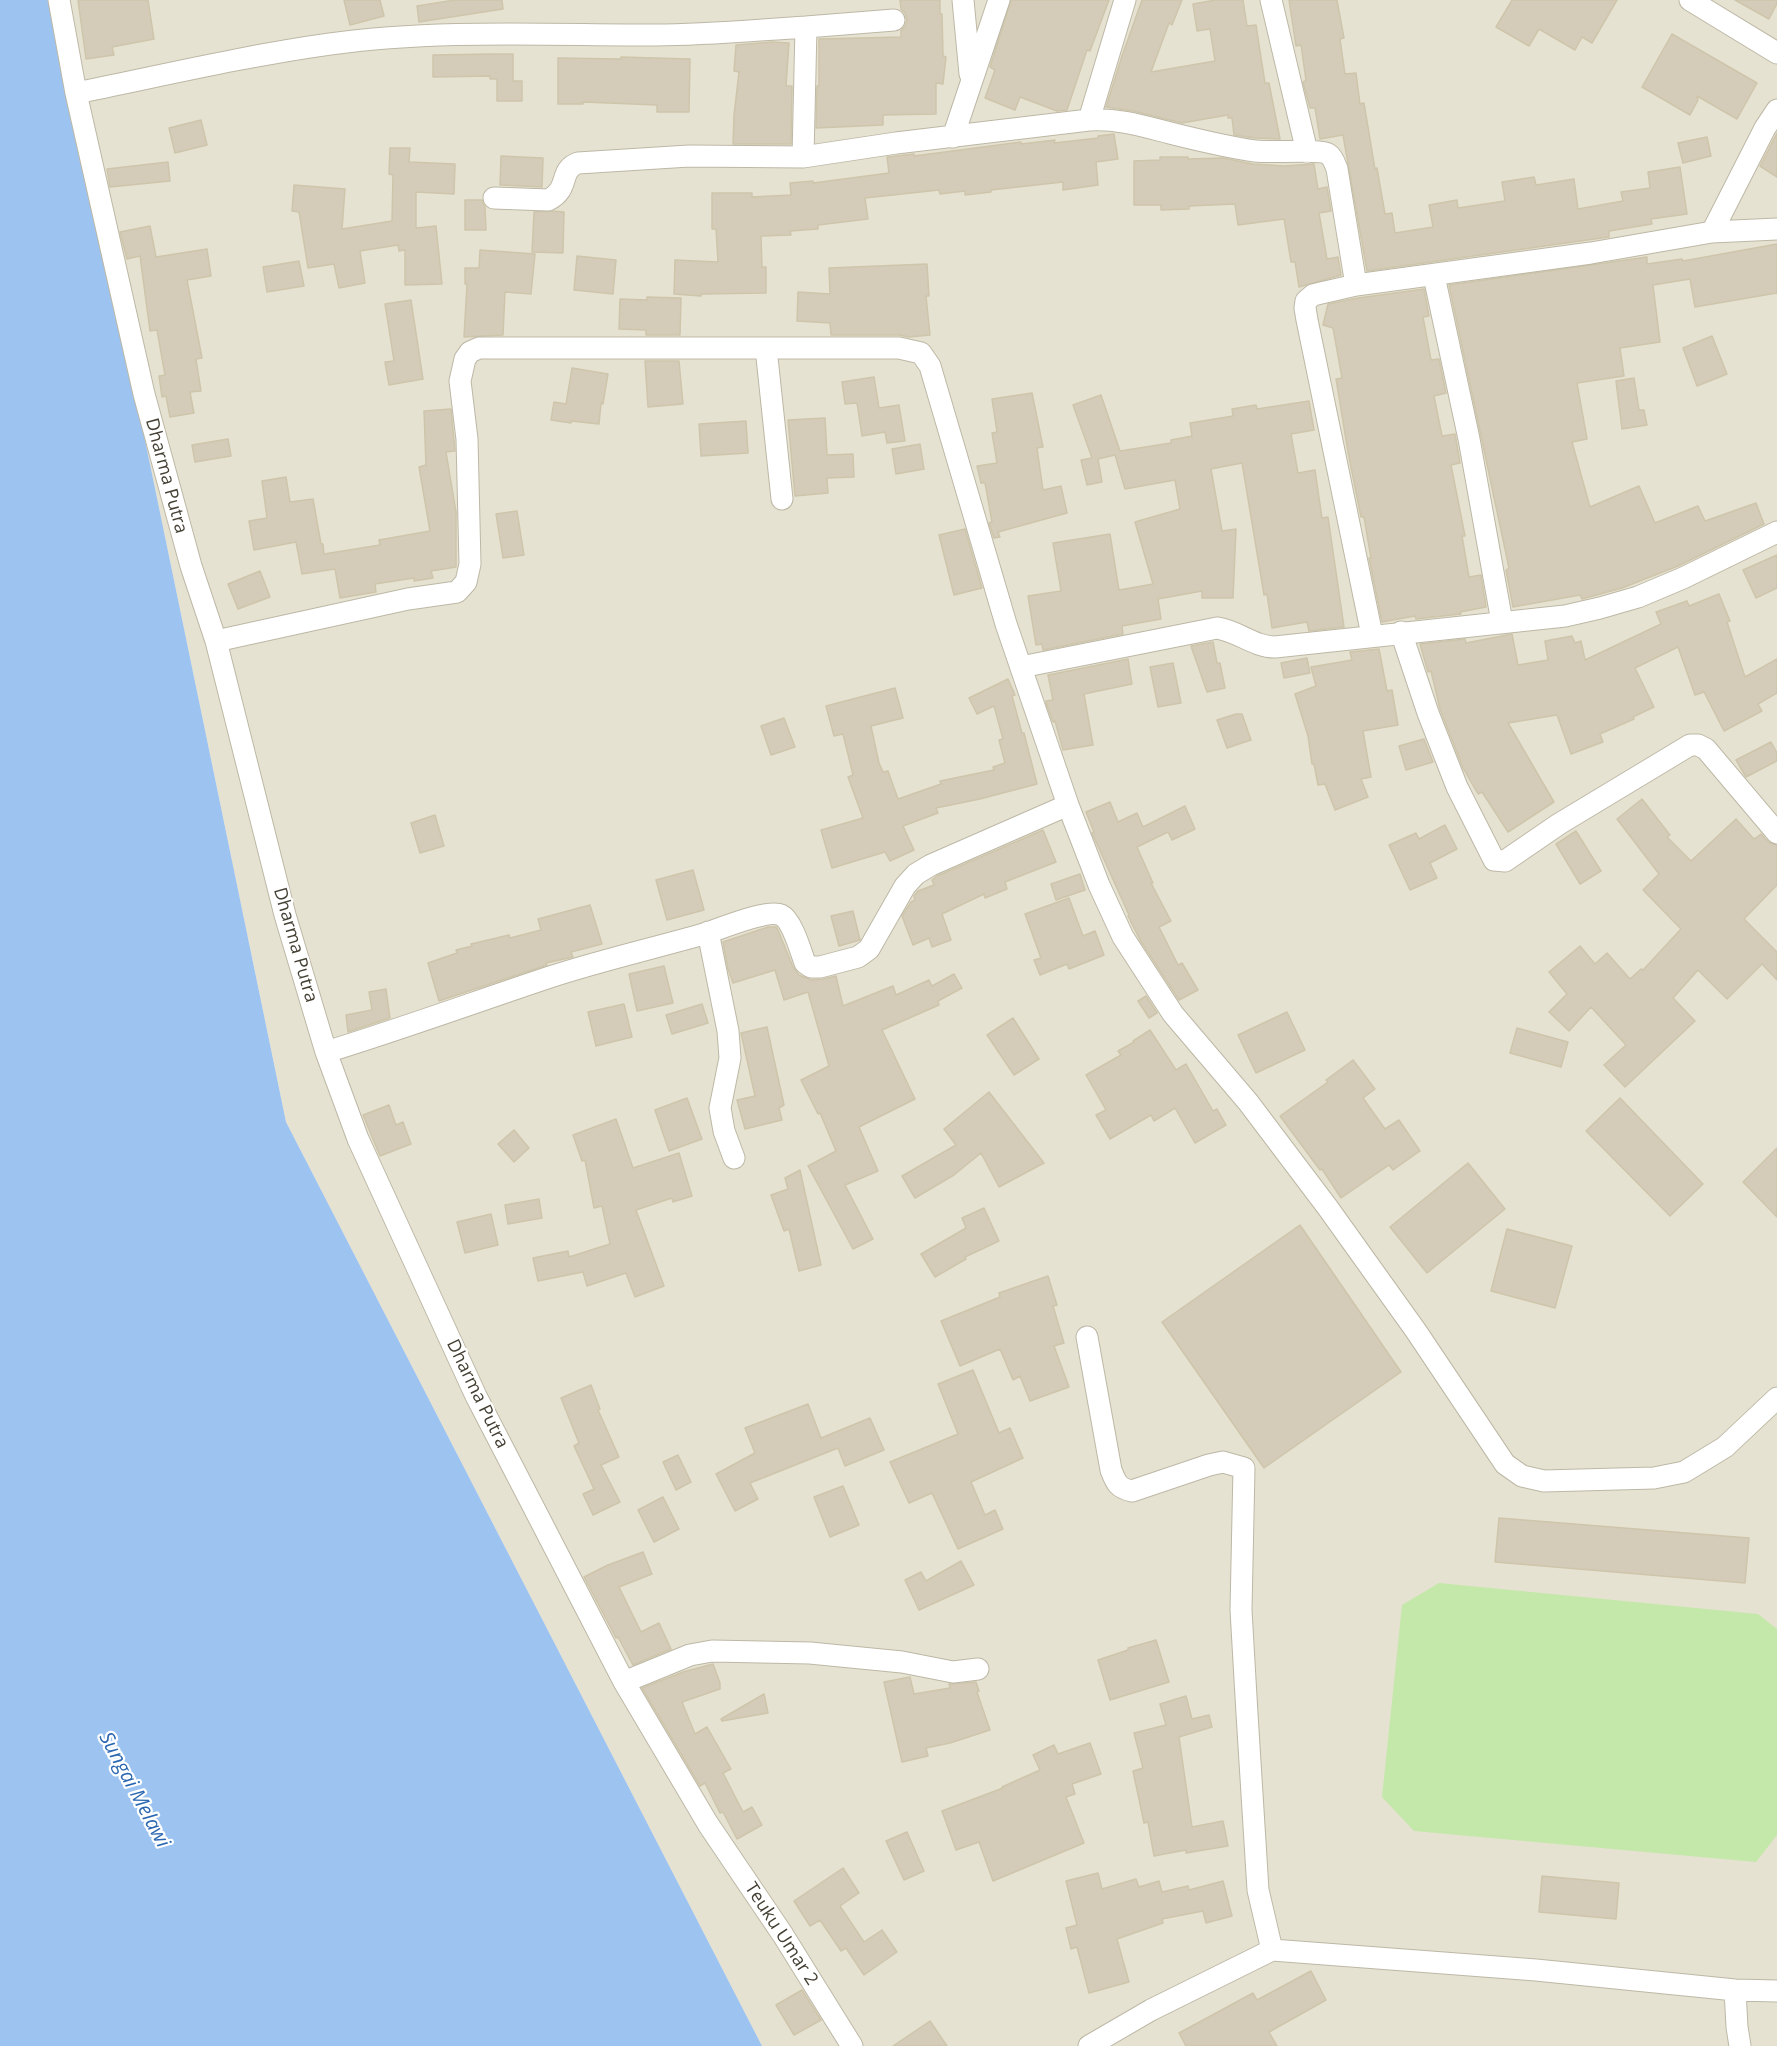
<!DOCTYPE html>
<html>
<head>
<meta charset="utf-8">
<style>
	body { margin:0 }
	canvas { display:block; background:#f2efe3 }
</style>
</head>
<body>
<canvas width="1777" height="2046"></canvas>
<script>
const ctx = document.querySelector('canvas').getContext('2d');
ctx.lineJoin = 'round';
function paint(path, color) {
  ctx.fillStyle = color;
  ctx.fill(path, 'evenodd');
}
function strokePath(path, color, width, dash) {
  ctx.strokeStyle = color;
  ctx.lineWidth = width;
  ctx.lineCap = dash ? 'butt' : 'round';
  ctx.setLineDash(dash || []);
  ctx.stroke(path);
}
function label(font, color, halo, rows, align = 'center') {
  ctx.font = font + ' "Open Sans",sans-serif';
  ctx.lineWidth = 4.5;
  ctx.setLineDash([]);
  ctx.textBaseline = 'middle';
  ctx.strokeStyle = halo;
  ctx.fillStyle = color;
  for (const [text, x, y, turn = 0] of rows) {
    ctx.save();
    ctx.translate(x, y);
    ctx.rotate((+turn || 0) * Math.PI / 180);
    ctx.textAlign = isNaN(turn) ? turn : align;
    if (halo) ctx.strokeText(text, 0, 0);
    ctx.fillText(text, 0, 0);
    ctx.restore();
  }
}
const residential = new Path2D(`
	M54,0H1777V2046H762L286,1122Z`);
const green = new Path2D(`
	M1439,1583L1758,1614L1777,1629V1835L1756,1862L1414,1831L1382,1797L1402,1605Z`);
const water = new Path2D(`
	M0,0H54L286,1122L762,2046H0Z`);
const building = new Path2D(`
	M78,0H148L154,39L112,47L114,55L86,59Z
	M344,0H380L384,16L350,25Z
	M455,0H502L503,9L419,22L417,6Z
	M900,0H940V14H942L943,56L946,57L943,84L936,83V114L883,115V125L816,128L817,86H819V39L901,37V31L905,26L907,20L905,13L901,9Z
	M1011,0H1109L1090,51L1087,50L1067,110L1057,111L1020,97L1015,110L985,98L995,70L990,67Z
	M1142,0H1182L1172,25L1169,23L1151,72L1215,61L1210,29L1197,31L1193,4L1215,0H1243L1247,26L1256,25L1265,83H1269L1280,139L1256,138L1234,135L1232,118H1228V115L1182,123L1133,111L1106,107L1122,56Z
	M1289,0H1337L1344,38L1340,39L1345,74L1356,73L1360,104L1364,103L1375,169L1377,168L1385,214L1392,213L1395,233L1433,227L1429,205L1457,200L1458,208L1505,201L1502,182L1534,177L1536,185L1574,179L1578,209L1623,201L1621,192L1650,188L1648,172L1680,167L1687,214L1651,219L1652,224L1609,231V237L1367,271L1343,135L1320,139L1315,108H1310L1303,82L1306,80L1301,45L1296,46Z
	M1512,0H1617L1592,43L1582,37L1575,50L1539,29L1529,46L1496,27Z
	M1735,0H1777V3L1769,19Z
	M1672,34L1757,83L1737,119L1697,96L1698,100L1690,115L1642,87Z
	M772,42L789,43L786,86H792L791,144H733L734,115L739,72L734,71L736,45Z
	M490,54H513V81H522V101H497V79H490V76L433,77V55Z
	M621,57L690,59L689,112H657V105L583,102V104H558V58L621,59Z
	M201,120L207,145L175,153L169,128Z
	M1777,133V177L1760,166Z
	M1114,134L1118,159L1096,162L1098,185L1063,190V182L991,190V192L965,195V191L940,194L939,190L865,198L868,219L818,225V229L790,231L791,235L761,236L762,267H766V293L701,294V296L674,294L675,260L718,262L716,229H712V193H752V197L791,195L790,183L813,181V183L889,173L887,157L914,154V156L1021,142V144L1055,140L1054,143L1098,138V136Z
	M1707,137L1711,156L1683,163L1678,143Z
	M390,148H410L409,162L455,164L454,194L416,192V228L436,226L442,284L405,285V250L399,251L398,245L360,251L365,283L339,288L334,264L308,268L299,212L292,211L294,185L345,189L342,229L392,221L393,175L389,174Z
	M501,156L543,158L542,187L500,185Z
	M1160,157H1188V159L1223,158L1253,164L1284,166L1314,164L1318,189L1327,187L1331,211L1319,213L1327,259L1338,257L1341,275L1299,287L1295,262H1291L1284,219L1238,225L1235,204L1189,206V209L1161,210V205H1134V161L1160,160Z
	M168,162L170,181L110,187L107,169Z
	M465,200H482L485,207L486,230H465Z
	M553,211L564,212L563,253L532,252L534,212Z
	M150,226L156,257L207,249L211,276L187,280L202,358L196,359L201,391L190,392L194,413L170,417L166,396L162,397L159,376L165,375L157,330L150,331L140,256L127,259L120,232Z
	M1777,244V293L1695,307L1690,279L1653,285L1660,342L1620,348L1624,376L1577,383L1587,439L1572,442L1590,507L1639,486L1655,523L1698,506L1705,521L1756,503L1764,524L1678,566L1622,588L1582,599L1580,595L1513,607L1506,570L1509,568L1449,285L1647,257V264L1682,259L1683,261Z
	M480,250L535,254L531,294L505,292L503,335L464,337L467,284H465V268H479Z
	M577,256L616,260L613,294L574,290Z
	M299,261L304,286L267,292L263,267Z
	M927,264L929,296H926L930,335L909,337L899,335H831L830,323L797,321L798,292L830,294L829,268Z
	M1424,289L1429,316L1423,317L1431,360L1439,359L1446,393L1434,396L1442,436L1455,434L1460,463L1451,465L1465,536H1462L1469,577L1481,575L1486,607L1460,612L1461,614L1416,619L1415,616L1382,622L1369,558H1371L1364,517H1361L1348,452L1336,379L1342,378L1333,328L1323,325L1328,304L1358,298Z
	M647,297L681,298L680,335H646V330L619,329L620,299L647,300Z
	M411,300L423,379L389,385L385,362L394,361L385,304Z
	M1712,336L1727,374L1697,386L1683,348Z
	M645,361H679L683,404L648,407Z
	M572,368L608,374L603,404L601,403L599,424L571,421V423L551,420L554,402L566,404Z
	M874,377L879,408L899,405L905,441L887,443L885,432L862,436L857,403L845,404L842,382Z
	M1634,378L1639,410H1644L1647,425L1622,429L1616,381Z
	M1032,393L1043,447L1037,448L1043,490L1061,486L1067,513L998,532L1000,537L994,538L989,523L992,522L985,483H981L977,466L997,463L992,433L997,432L992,399Z
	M1101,395L1120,451L1171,443V440L1192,436L1190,423L1233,416L1232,409L1256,405L1257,409L1309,401L1314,430L1291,434L1298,473L1315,470L1322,518L1328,517L1344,627L1309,631L1307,622L1272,628L1267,594L1264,595L1242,463L1211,469L1222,531L1236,529L1233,598H1202V591L1158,599L1161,619L1122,626L1123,634L1043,650L1042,644L1036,645L1028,596L1061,591L1053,543L1110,534L1119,590L1153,584L1135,522L1180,509L1175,480L1125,489L1115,455L1098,459L1102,482L1087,485L1081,460L1092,458L1073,405Z
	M451,409L455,451L446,452L456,512V567L431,571L433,578L414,581V578L375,584L376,592L340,598L335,569L302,574L296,542L254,550L249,521L267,518L262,481L286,477L290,502L313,499L321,544H323L324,554L380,545L379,540L430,531L419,467L426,465L424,411Z
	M825,418L827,455L853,454L854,477L827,478L828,493L795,496L788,420Z
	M746,421L748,453L701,456L699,424Z
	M228,439L231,456L195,462L192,445Z
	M920,444L924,469L896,474L892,449Z
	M517,511L524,555L503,558L496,514Z
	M965,529L982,588L954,595L939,535Z
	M1777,555V588L1756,598L1743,570Z
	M260,571L270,597L238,609L228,584Z
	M1719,594L1730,621L1727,622L1745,677L1777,659V693L1758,704L1762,711L1724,731L1704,692L1695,695L1678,647L1635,668L1654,707L1633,717L1634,719L1600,734L1603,742L1571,754L1557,715L1508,723L1554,802L1508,832L1482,792L1478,794L1463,768L1440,709L1431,671L1428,672L1420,644L1465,639L1466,643L1512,634L1518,665L1548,660L1545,641L1572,636L1575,643L1581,641L1585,660L1661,624L1656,612L1687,601L1689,606Z
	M1213,642L1217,663H1220L1225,688L1207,692L1191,646Z
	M1379,649L1387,691L1392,690L1398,725L1363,731L1371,777L1361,779L1368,797L1335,810L1325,784L1318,785L1314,764H1312L1308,736L1295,694L1316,686L1311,667L1352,660L1350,652Z
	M1307,658L1310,673L1284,678L1281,663Z
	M1128,659L1132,684L1084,694L1093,745L1063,750L1055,721L1053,722L1046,703V701L1053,700L1048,675Z
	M1173,663L1181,703L1158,707L1150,667Z
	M1008,679L1015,695L1012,696L1022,733H1024L1037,784L980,799L936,808L938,813L903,826L914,850L890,861L885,852L832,868L821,830L863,818L848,777L853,775L843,734L834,736L826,706L895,688L903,718L871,726L879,763L883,772L888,771L898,799L941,784L940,781L994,770L993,767L1005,763L999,740L1003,739L994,706L977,714L969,698Z
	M1236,714H1242L1251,740L1227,748L1217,720Z
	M784,718L795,747L771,755L761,726Z
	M1424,739L1433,762L1406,770L1399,746Z
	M1771,742L1777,753V761L1746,777L1736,760Z
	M1642,799L1670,835L1667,837L1691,861L1736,819L1754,839L1761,834L1768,842L1777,845V885L1744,919L1777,952V980L1762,964L1727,999L1698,970L1673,998L1695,1021L1625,1087L1604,1065L1626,1045L1591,1007L1569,1031L1549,1012L1567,994L1549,972L1580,946L1595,964L1607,953L1630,979L1641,969L1643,970L1681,929L1643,890L1659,874L1617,819Z
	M1110,802L1118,822L1137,813L1143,827L1185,806L1195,829L1172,840L1168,832L1137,847L1153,883H1151L1171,921L1159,927L1178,965L1182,963L1198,990L1179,1000L1140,940L1128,916L1129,915L1092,833L1094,832L1086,812Z
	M435,815L444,846L420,853L411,823Z
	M1445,825L1457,849L1430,863L1437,878L1410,890L1389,845L1416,833L1419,839Z
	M1043,830L1056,862L1005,882L1007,889L985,898L984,894L942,914L951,940L932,947L929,938L913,945L902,916L911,902L915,900L914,896L918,891L934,885L932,880L937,876Z
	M1576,831L1601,871L1580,884L1556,844Z
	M693,870L704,910L667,920L656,880Z
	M1080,874L1085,890L1056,900L1051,884Z
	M1069,898L1083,936L1095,931L1104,955L1069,969L1067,964L1040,975L1034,960L1041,958L1025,914Z
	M590,905L602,944L571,952L573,957L546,963L547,965L439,1001L428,963L457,953L456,950L472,946L471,944L509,935L510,938L541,930L538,919Z
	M853,911L860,940L839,946L831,916Z
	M768,927H776L778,930L793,967L799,975L811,980L823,979L836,976L843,1006L893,986L896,995L929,980L932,986L954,974L962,988L938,1001L939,1005L882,1030L915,1099L859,1127L878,1171L845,1185L873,1239L853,1249L808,1166L836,1151L820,1113L818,1114L801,1080L829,1066L808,992L784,1000L775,970L733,983L728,969L723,942Z
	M664,966L673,1003L637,1011L629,974Z
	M386,989L390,1018L348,1032L346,1015L372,1010L369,992Z
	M1146,996L1157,1013L1149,1018L1138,1001Z
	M624,1004L632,1037L596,1046L588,1012Z
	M702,1004L708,1023L672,1034L666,1015Z
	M1287,1012L1305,1050L1256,1073L1238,1035Z
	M1013,1018L1039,1059L1014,1075L987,1035Z
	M767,1027L784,1105L779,1108L782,1120L745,1129L737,1100L755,1096L741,1033Z
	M1517,1028L1568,1042L1561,1067L1510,1053Z
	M1150,1030L1176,1070L1186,1064L1213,1111L1217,1109L1226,1125L1195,1143L1175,1108L1154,1121L1151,1115L1110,1139L1096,1115L1106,1110L1086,1075L1121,1055L1118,1051L1134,1042L1133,1041Z
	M1353,1060L1375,1089L1363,1098L1385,1129L1399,1120L1420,1151L1393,1170L1389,1165L1341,1198L1322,1169L1320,1170L1280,1116L1328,1082L1326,1080Z
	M989,1092L1044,1163L999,1187L981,1153L954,1175L915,1198L902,1176L956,1145L944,1129Z
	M687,1098L702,1139L669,1151L655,1110Z
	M1620,1098L1703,1184L1670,1216L1586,1131Z
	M389,1105L396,1125L403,1122L411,1144L380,1156L363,1115Z
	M616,1119L633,1168L679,1153L692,1196L673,1202L672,1198L636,1210L664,1286L635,1297L626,1273L587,1286L583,1272L538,1281L533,1258L568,1251L569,1257L610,1244L602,1206L594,1208L585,1160L582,1161L573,1135Z
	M514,1130L529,1148L514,1162L498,1144Z
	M1777,1148V1217L1743,1182Z
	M1468,1163L1505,1209L1427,1273L1390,1227Z
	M800,1170L821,1265L799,1271L789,1229L784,1231L771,1195L788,1189L785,1178Z
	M539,1199L542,1218L508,1224L505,1205Z
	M984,1208L999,1241L965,1257L966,1259L935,1277L921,1254L966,1228L962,1218Z
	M491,1214L498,1245L465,1253L457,1222Z
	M1300,1225L1401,1372L1264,1468L1162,1322Z
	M1507,1229L1572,1246L1555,1308L1491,1291Z
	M1048,1276L1057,1305L1053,1306L1064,1343L1054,1346L1069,1387L1030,1401L1020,1376L1013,1380L1000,1349L960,1366L941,1321L1000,1297L999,1293Z
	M973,1370L999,1433L1010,1428L1023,1458L971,1482L985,1515L995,1510L1003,1529L958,1549L932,1493L909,1503L890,1462L958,1434L938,1384Z
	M591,1385L600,1409L598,1410L619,1457L601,1465L620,1502L593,1515L583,1494L594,1489L574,1446L579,1443L561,1398Z
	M808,1404L821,1438L870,1418L884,1450L845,1466L838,1448L750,1483L758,1499L735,1511L716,1474L755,1453L745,1428Z
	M678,1455L691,1482L676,1490L663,1462Z
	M843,1486L859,1525L830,1537L814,1497Z
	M663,1497L679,1529L654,1542L638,1510Z
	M1499,1518L1749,1538L1745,1583L1495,1562Z
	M643,1552L652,1574L619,1587L641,1632L659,1623L671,1649L633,1665L618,1637L616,1638L584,1577L608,1565Z
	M961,1561L974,1585L919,1610L905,1580L921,1572L926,1581Z
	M1156,1640L1169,1682L1110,1700L1098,1660L1128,1650V1648Z
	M713,1664L720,1683V1689L682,1702L695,1734L707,1727L731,1769L723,1773L743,1812L752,1807L762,1825L737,1839L723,1812L720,1813L705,1783L700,1786L642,1688L683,1672Z
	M910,1677L914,1694L950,1688L949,1684L976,1682L979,1691L977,1692L990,1730L950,1743L926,1748L928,1756L902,1762L884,1682Z
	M764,1694L768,1713L722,1721L721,1719Z
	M1186,1696L1192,1719L1209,1715L1212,1727L1179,1737L1192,1827L1223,1821L1228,1846L1186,1853V1850L1154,1856L1148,1822L1144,1823L1133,1771L1143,1768L1134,1733L1166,1725L1160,1704Z
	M1090,1743L1101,1774L1072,1784L1075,1794L1066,1797L1084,1843L993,1881L979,1842L956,1850L942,1811L1003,1788L1002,1787L1040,1770L1033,1755L1054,1745L1058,1754Z
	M907,1832L924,1871L904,1880L886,1841Z
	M843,1868L859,1893L840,1906L864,1942L882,1930L897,1952L864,1975L846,1948L841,1951L820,1920L810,1926L794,1901Z
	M1098,1873L1102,1889L1136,1879L1139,1887L1159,1881L1162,1892L1188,1886L1189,1890L1223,1881L1232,1916L1206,1923L1203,1911L1162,1919L1163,1923L1117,1939L1129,1982L1089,1993L1077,1947L1071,1949L1066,1928L1077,1925L1066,1881Z
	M1542,1876L1619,1883L1616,1919L1539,1912Z
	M1311,1971L1326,2000L1269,2032L1277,2046H1186L1179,2033L1253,1993L1257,2000Z
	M802,1990L821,2020L794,2035L776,2005Z
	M930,2021L947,2046H893Z`);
const street = new Path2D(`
	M59,0L76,93L144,394L191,566L216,641L285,915L326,1052L358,1139L476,1396L624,1682L708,1824L783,1935L852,2046
	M963,0L970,74
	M1271,0L1307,152
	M1690,0L1777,53
	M806,27L894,20
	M76,93C160,76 244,56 330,44C437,29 548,35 656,35C706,35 756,30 806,27L803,157L896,143L1089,120L1125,0
	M1089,120C1117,118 1143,126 1170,133C1198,140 1226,147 1255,151C1270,153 1320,149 1328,154C1333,157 1335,164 1337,169L1356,285
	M953,137L999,0
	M494,198L548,200C571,189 558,170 578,163L689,156L803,157
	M1712,232L1777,229
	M1434,276L1469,439L1502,622
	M766,348L782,499
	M1401,632L1428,713L1457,787L1494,860L1505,861L1559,824L1690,745H1698L1706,749L1777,833
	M1372,635L1307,320L1305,308L1306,301L1313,295L1321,293L1356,285L1591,253L1712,232L1765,128L1777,110
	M216,641L408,599L457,592L466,582L470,564L467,439L460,381L465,359L470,352L479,348H899L921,353L930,366L1006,624L1068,805L1099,885L1123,937L1173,1014L1248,1102L1328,1208L1416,1331L1505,1464L1522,1476L1544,1481L1654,1478L1684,1472L1725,1447L1777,1398
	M1021,667L1217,628C1238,631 1254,647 1275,647L1565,616L1600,608L1638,597L1683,578L1777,532
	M708,932L728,1031L730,1058L720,1108L724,1131L734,1158
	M326,1052C401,1029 475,1002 550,977C602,960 655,948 707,933C722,928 768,909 781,915C792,920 801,952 805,963L811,967H820L858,957L869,949L905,886L916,874L931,865L1068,805
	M1087,1337L1111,1470C1116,1483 1118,1488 1132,1491L1209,1465L1223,1462L1244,1468L1241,1610L1247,1714L1258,1890L1272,1950
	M624,1682L690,1655L712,1651L810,1653L902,1662L953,1672L978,1669
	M1735,1990L1737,2027L1740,2046
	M1089,2046L1151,2010L1272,1950L1536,1970L1735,1990L1777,1991`);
const streetNames = [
	["Dharma Putra",166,476,75],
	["Dharma Putra",295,945,74],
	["Dharma Putra",477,1394,64],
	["Teuku Umar 2",781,1934,57]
];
const waterNames = [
	["Sungai Melawi",134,1790,62]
];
paint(residential, '#e6e2d1');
paint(green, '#c4e8aa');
paint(water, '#9dc3f1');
paint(building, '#d4ccb8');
strokePath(building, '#cec5ab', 1.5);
strokePath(street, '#bdb8a6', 23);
strokePath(street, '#fff', 21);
label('18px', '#443f33', '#fff', streetNames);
label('italic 20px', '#2b67b1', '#fff', waterNames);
</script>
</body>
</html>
